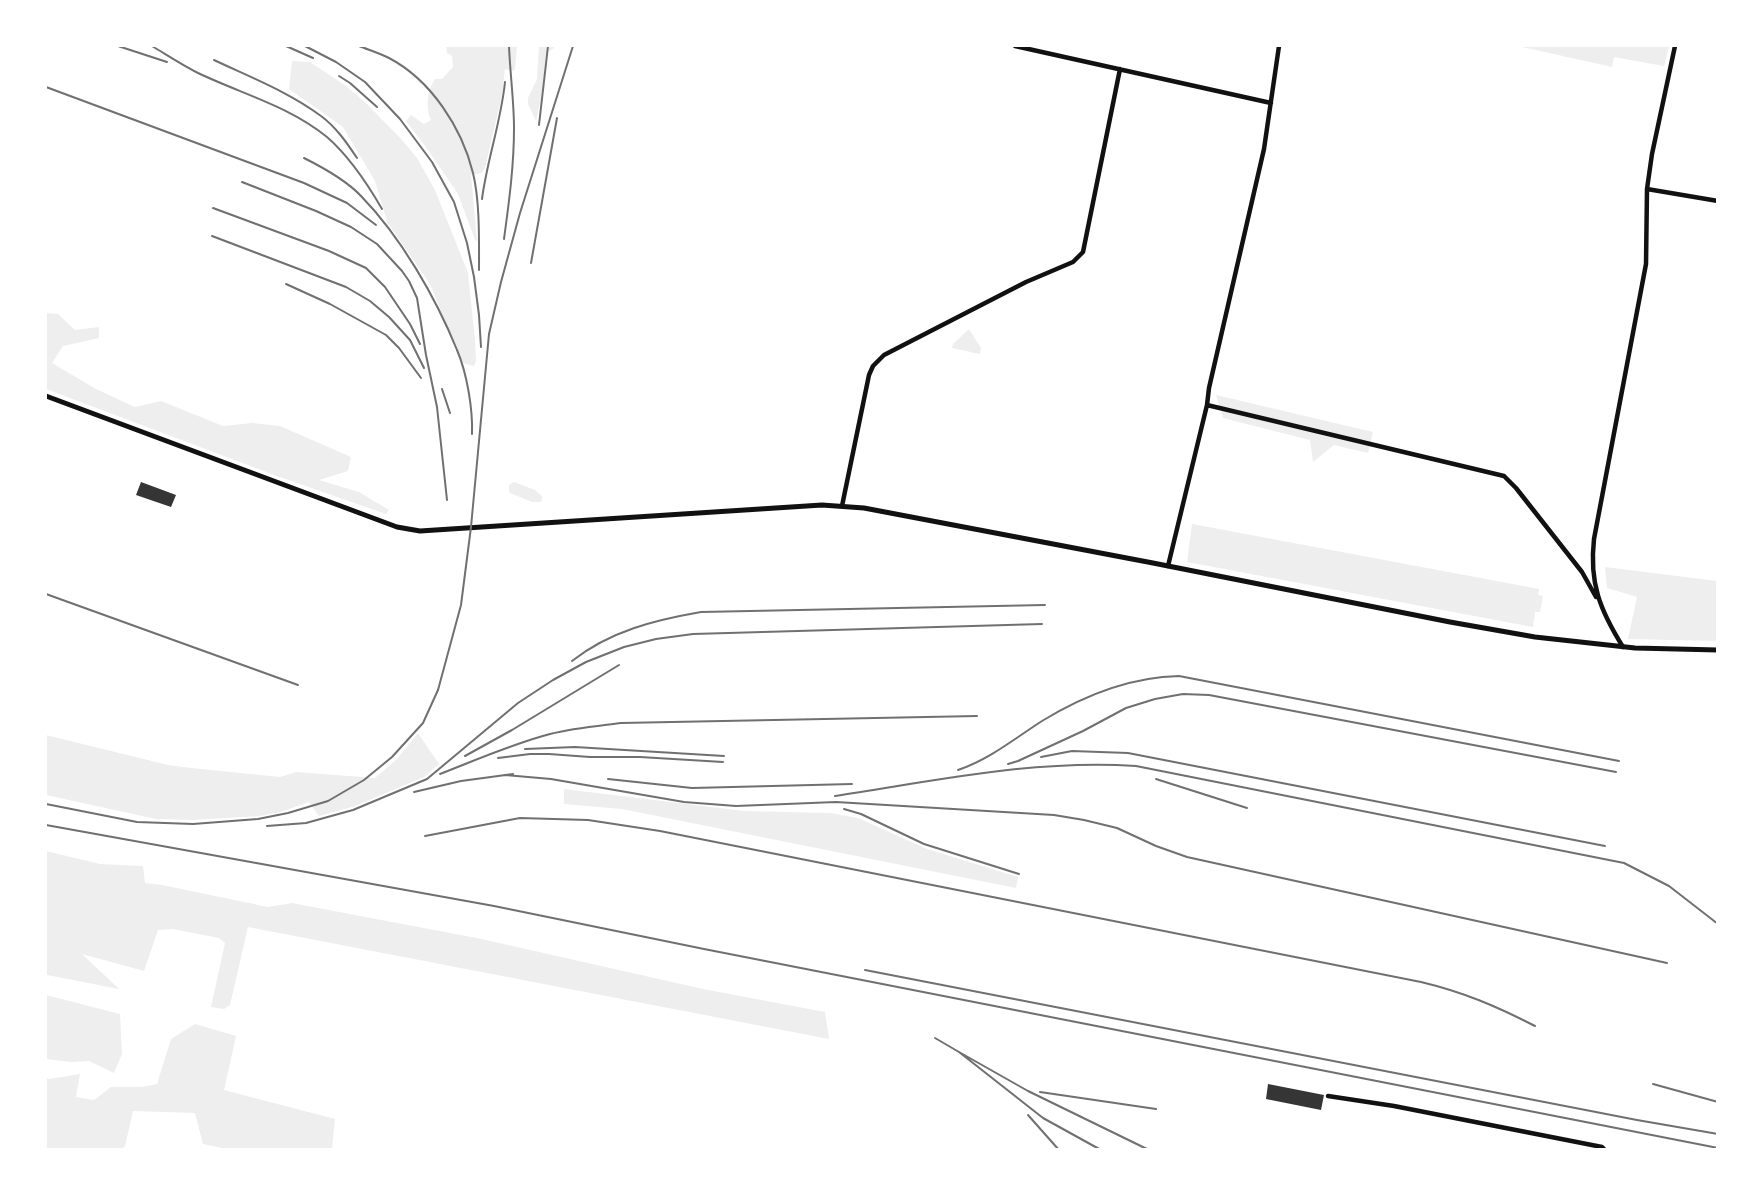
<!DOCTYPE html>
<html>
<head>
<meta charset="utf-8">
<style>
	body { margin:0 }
	#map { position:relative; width:1763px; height:1195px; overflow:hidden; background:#fff; font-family:Raleway,sans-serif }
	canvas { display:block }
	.frame { position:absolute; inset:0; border:47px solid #fff; pointer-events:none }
</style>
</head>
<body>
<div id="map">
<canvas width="1763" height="1195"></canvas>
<div class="frame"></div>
</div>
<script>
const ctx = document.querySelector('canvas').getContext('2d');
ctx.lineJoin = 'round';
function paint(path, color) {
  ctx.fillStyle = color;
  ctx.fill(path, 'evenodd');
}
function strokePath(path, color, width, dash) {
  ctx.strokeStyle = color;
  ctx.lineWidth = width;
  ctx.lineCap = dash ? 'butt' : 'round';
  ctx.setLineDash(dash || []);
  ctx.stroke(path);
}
const green = new Path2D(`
	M446,46H517L515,68L514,71L505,69L502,95L485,168L482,173L471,175L477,241L475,240L458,194L428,150L406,121L411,115L424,124L431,120C425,107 427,91 435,79H442L453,67L452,56L447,53Z
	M536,46H554V48L546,53L541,99L536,121L528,104V98L537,79L539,47Z
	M1518,46H1664L1669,47L1664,66L1614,57L1612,67Z
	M292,61L310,62L346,86L366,103L402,140L417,158L435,190L468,273L475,340L476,361L474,366L462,363L430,284L387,222L375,181L343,127L289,89Z
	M46,313L58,314L75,330L99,327V338L63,346L52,363L96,389L135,407L161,401L223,426L252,423L280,426L351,457L348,471L319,480L359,492L389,510L386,514L277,476L46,389Z
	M969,329L981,348L980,354L952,348L953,344Z
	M1216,395L1373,432L1368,453L1334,445L1313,462L1310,440L1223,418Z
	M514,482L535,490L542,496V501L540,502H532L510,493L509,491V485Z
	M1192,524L1539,589L1538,595L1543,596L1540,612H1535L1533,627L1187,562Z
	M1605,567L1717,581V641L1628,639L1637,597L1607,588Z
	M418,733L439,764L424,777L355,806L319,816L309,802L281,812L259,816L193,820L156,819L46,795V735L168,765L191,768L280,777L296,772L375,778L397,759Z
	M564,789L744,811L830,813L858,818L927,849L1018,877L1016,888L622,809L564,804Z
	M46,851L100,864L143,866L145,883L162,885L268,907L292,903L360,916L477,938L703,989L825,1012L829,1039L248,927L230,1005L224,1009L211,1007L225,943L219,938L173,929L158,930L144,971L82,954L119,989L47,975L46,978Z
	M46,995L120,1014L122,1054L114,1073L89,1061L71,1062L46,1059Z
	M195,1024L236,1036L224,1090L335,1119L332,1149L232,1150L203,1144L195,1113L133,1111L125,1146L121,1149H46V1078L49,1079L80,1074L76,1097L94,1100L111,1087H142L157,1084L171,1039Z`);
const building = new Path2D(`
	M141,482L176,495L171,507L136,495Z
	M1268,1084L1324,1095L1321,1110L1266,1099Z`);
const minor = new Path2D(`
	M1015,46L1271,103
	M1647,189L1718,201
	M1207,405L1504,476L1516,488L1582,572L1596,597
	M842,506L869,375L873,366L884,355L1026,282L1073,262L1083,252L1120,69
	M1168,566L1207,405L1209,388L1264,149L1279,46
	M1623,647C1600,610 1589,583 1594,539L1646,264L1647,189L1652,154L1675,46
	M1328,1096L1394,1106L1602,1147L1605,1150`);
const secondary = new Path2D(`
	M46,396L397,527L420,531L822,505L864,508L1153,563L1450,622L1535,637L1635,648L1718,650`);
const rail = new Path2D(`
	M118,46L167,62
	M152,46C167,55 182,65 198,73C242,94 289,106 327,137C350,157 367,183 382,209
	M286,46L313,58
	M305,46L336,62L365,82L400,119L432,162L454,202L467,243L474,277L479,315L481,347
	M359,46C369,50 379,53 389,58C431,80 462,128 473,173C480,202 479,240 479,270
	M214,60C250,77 289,92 321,116C336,127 347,143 357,158
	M339,76L350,83L377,107
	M46,87L304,183L347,203L376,225
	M539,125L548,46
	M304,158C324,168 346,180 361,196C401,237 436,298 457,350C467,373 473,410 472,434
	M242,182L316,211L351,227L377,244L402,271L409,281L417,298L426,355L437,407L447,500
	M482,199C487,160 501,122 505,82
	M213,208L329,251L366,268L385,287L410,324L420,344
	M212,236L346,287L370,301L389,317L410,340L424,368
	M504,239C509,202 514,166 514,128C514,101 510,73 509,46
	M531,263L557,118
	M286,284L330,304L386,335L399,348L421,378
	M442,389L450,413
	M46,594L298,685
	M572,661C610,631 655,620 701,612L1045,605
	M525,749L575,747L724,756
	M465,756L512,730L619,665
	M1041,757L1072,751L1128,753L1605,846
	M498,758L530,754H549L590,757H640L723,762
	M1008,764L1018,761L1083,731L1126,708L1155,699L1183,694L1209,695L1616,772
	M958,770C990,759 1014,739 1042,721C1083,696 1130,677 1179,676L1619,761
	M440,774C476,760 512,744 550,734C573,728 597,726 621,723L977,716
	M505,775L551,779L684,802L736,806L836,802L1054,815L1084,820L1117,828L1156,846L1187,857L1667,963
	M608,779L692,788L852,784
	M1156,779L1247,808
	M414,792L461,781L513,774
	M835,796C935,781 1035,759 1136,766L1624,863L1669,886L1718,924
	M46,804L137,822L193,824L258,819L288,813L328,801L364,780L392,757L423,723L438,690L461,605L471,527L489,334L501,282L520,213L573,46
	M844,809L861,814L924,844L1019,874
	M46,825L494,906L704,949L1718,1148
	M267,826L306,823L353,810L427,779L518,703L553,680L586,662L624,647L656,639L693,634L1042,624
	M425,836L520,818L588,820L660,831L1421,982C1463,992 1496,1006 1535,1026
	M865,970L1637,1120L1718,1134
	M935,1038L959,1052
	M1653,1084L1718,1102
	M1040,1092L1156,1109
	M1028,1115L1059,1150
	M1101,1150L1043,1118L959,1052L1028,1091L1149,1150`);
paint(green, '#eee');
paint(building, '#353535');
strokePath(minor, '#111', 4.5);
strokePath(secondary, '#111', 5);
strokePath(rail, '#707070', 2);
</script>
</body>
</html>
